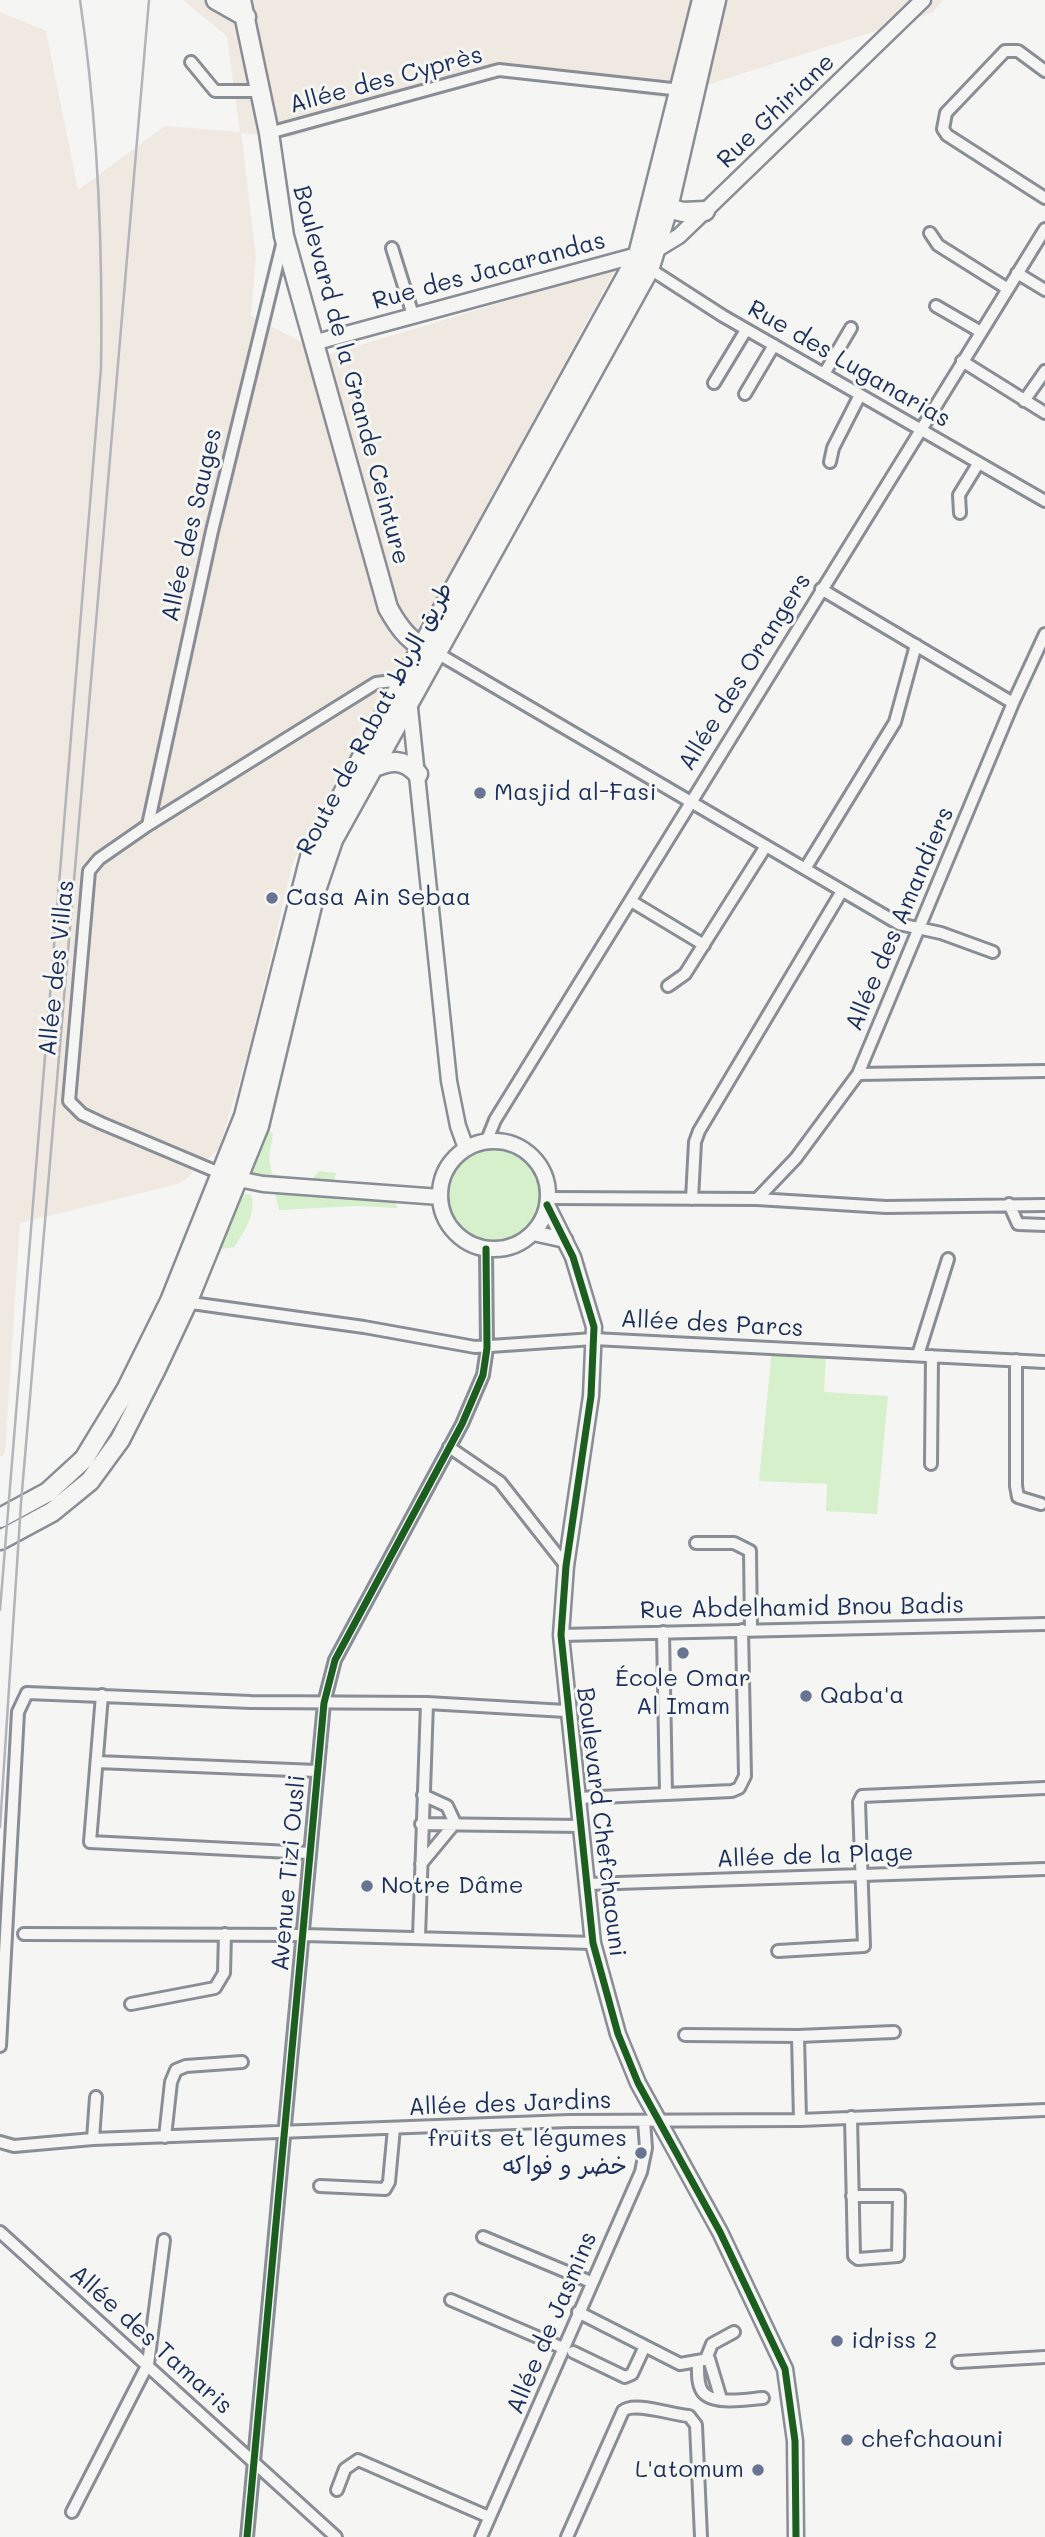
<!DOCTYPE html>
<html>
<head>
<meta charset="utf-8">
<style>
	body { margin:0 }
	canvas { display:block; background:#f5f5f3 }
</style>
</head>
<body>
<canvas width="1045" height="2537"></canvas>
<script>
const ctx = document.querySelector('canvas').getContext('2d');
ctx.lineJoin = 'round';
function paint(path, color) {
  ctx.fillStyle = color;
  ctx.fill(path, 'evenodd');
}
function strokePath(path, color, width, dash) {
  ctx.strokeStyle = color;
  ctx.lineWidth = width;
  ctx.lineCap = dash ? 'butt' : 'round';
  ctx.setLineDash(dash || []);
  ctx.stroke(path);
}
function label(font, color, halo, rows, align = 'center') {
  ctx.font = font + ' Mali,"Playpen Sans Arabic",sans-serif';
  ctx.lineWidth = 6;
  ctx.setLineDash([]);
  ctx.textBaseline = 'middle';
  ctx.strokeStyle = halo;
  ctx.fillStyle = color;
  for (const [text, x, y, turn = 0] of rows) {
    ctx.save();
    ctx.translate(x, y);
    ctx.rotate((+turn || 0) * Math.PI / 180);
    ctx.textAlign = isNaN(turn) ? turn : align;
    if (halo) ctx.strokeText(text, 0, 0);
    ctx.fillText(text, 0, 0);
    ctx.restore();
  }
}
const built = new Path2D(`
	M183,0H943L932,13L666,98L495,74L291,137L241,133L256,257L251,316L327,355L616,268L293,862L249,1049L219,1149L181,1183L20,1223L5,1452L0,1457V12L46,31L78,190L165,126L240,132L227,36Z`);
const green = new Path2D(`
	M264,1127L273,1134L269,1158L272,1174L312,1179L319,1171L336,1173L333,1184L246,1177Z
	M445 1195a47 47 0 1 1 94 0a47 47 0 1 1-94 0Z
	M274,1190L394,1196L397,1208L357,1206L279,1210Z
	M242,1193L251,1195C257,1213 244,1232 234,1247L223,1249L219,1247Z
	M772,1348L826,1355L824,1392L888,1396L877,1514L826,1511L827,1484L759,1481Z`);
const minor = new Path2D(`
	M191,62L215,91H260
	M1045,71L1018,51H1005L946,113L943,129L947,135L1045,198
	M269,133L499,70L681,90
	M930,233L938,245L1008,289
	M392,248L413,315
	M647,267L723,316L1045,501
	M1017,273L1045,290
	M936,306L981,332
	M962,361L1045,413
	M824,374L851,328
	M714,383L746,330
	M745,394L774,345
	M1024,401L1045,371
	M830,462L833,448L860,395
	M960,513L959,495L978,464
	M821,589L1013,703
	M437,653L899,924L941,933L993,952
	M148,825L212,531L283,241
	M805,869L895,722L916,645
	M631,901L704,945
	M668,986L685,974L766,846
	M858,1074L1045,1071
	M487,1140L495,1120L1045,229
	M222,1174L101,1123L82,1114L69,1101L89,871L99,859L148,825L376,683L393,681L402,685
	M549,1198L757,1199L886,1207L1045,1205
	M692,1199L695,1142L699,1131L842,891
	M757,1199L796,1158L858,1074L1013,703L1045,634
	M1009,1204L1018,1224L1045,1225
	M184,1302L364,1327L475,1347L594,1339L1045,1362
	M918,1355L948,1259
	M1016,1360V1486L1018,1497L1041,1504
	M449,1447L500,1482L566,1566
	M931,1464L932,1356
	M696,1543H734L750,1551L751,1630
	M663,1632L666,1794
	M561,1635L1045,1624
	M102,1695L90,1842L310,1853
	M97,1762L317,1771
	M578,1798L732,1791L739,1788L745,1776L742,1630
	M421,1824L581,1826
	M421,1864L455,1823L447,1806L423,1795
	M587,1884L1045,1869
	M24,1934L304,1935L593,1943
	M419,1937L427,1703
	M778,1951L864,1946L859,1802L862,1796L1045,1788
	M131,2004L215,1988L224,1973L225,1934
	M685,2035L798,2036L894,2032
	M798,2036L800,2120
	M0,2046L18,1712L27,1693L251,1702L427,1703L566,1711
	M851,2117L854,2256L858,2259L898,2256L899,2196H852
	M165,2137L171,2082L176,2070L186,2066L242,2062
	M93,2139L96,2097
	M0,2142L14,2146L93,2139L569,2121L800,2120L1045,2110
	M320,2186L385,2189L389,2182L394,2128
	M0,2232L336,2537
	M483,2237L591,2282
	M451,2300L563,2348
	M578,2312L680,2364L709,2359L721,2399
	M573,2352L625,2377L632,2374L645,2346
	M706,2359L712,2344L734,2332
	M698,2362C698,2371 697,2383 702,2391C712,2406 748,2399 763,2398
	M958,2362L1045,2357
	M337,2490L345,2469L358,2460L489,2517
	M72,2512L148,2364L164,2240
	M247,2537L324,1703L335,1660L462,1424L483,1375L487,1348L486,1249
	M481,2537L641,2172L646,2148L644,2121
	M567,2537L623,2411C634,2401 672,2415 689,2416L696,2425L701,2537`);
const tertiary = new Path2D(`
	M313,343L656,250L679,236L705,211L923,0
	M409,699L449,1081L458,1126L466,1148
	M440 1195a54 54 0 1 1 108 0a54 54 0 1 1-108 0Z
	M238,1179L263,1184L440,1197
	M547,1205L573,1257L594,1327L591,1396L566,1566L561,1635L593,1943L618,2034L638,2083L720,2232L785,2369L795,2441L796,2537
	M533,1233L565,1240`);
const primary = new Path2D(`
	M216,0L246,17
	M241,0L269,133L284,236L388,608C399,628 412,646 435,652
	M668,208L683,212L705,211
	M372,768C391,760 403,758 418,774
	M0,1518L48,1492L84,1459L126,1390L170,1301L244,1116L310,857L376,730L638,255L702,0
	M0,1540L52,1512L90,1481L120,1440L156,1369L187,1303L259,1126L315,893L333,840L649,270L668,208L716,0`);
const rail = new Path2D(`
	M0,1610L101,368C103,244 98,122 80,0
	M0,1827L21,1503L149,0`);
const cycleway = new Path2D(`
	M547,1205L573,1257L594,1327L591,1396L566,1566L561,1635L593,1943L618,2034L638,2083L720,2232L785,2369L795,2441L796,2537
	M247,2537L324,1703L335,1660L462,1424L483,1375L487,1348L486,1249`);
const markers = [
	[480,793,7,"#677492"],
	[272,898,7,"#677492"],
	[683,1653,7,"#677492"],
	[806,1696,7,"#677492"],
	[367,1886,7,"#677492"],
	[641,2153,7,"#677492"],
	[837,2341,7,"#677492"],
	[847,2440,7,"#677492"],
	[758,2470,7,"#677492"]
];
const streetNames = [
	["Allée des Cyprès",386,80,-15],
	["Rue Ghiriane",776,111,-44],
	["Rue des Jacarandas",489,271,-15],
	["Rue des Luganarias",849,364,30],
	["Boulevard de la Grande Ceinture",351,375,75],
	["Allée des Sauges",192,525,-77],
	["Allée des Orangers",745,672,-58],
	["Route de Rabat طريق الرباط",375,719,-62],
	["Allée des Amandiers",900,919,-67],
	["Allée des Villas",57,968,-84],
	["Allée des Parcs",712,1324,3],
	["Rue Abdelhamid Bnou Badis",802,1608,-1],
	["Boulevard Chefchaouni",601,1822,83],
	["Allée de la Plage",815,1856,-2],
	["Avenue Tizi Ousli",289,1873,-85],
	["Allée des Jardins",510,2104,-2],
	["Allée de Jasmins",552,2323,-67],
	["Allée des Tamaris",151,2340,42]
];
const poiNames = [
	["Masjid al-Fasi",494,793],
	["Casa Ain Sebaa",286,898],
	["École Omar",683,1679,"center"],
	["Al Imam",683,1707,"center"],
	["Qaba'a",820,1696],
	["Notre Dâme",381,1886],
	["fruits et légumes",627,2139,"right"],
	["خضر و فواكه",627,2167,"right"],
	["idriss 2",851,2341],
	["chefchaouni",861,2440],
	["L'atomum",744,2470,"right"]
];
paint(built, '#efe9e1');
paint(green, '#d6f0cb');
strokePath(minor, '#898d95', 16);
strokePath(tertiary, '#898d95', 19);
strokePath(primary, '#898d95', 23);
strokePath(minor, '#f5f5f3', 10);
strokePath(tertiary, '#f5f5f3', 14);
strokePath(primary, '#f5f5f3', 18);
strokePath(rail, '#b2b4b9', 2.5);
strokePath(cycleway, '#1b5e20', 7);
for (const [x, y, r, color] of markers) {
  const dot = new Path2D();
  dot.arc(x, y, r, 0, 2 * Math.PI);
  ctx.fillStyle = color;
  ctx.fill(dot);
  strokePath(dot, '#f6f6f2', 2.5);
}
label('24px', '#1b2f5e', '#f6f6f2', streetNames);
label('24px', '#1b2f5e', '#f6f6f2', poiNames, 'left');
</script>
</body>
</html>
